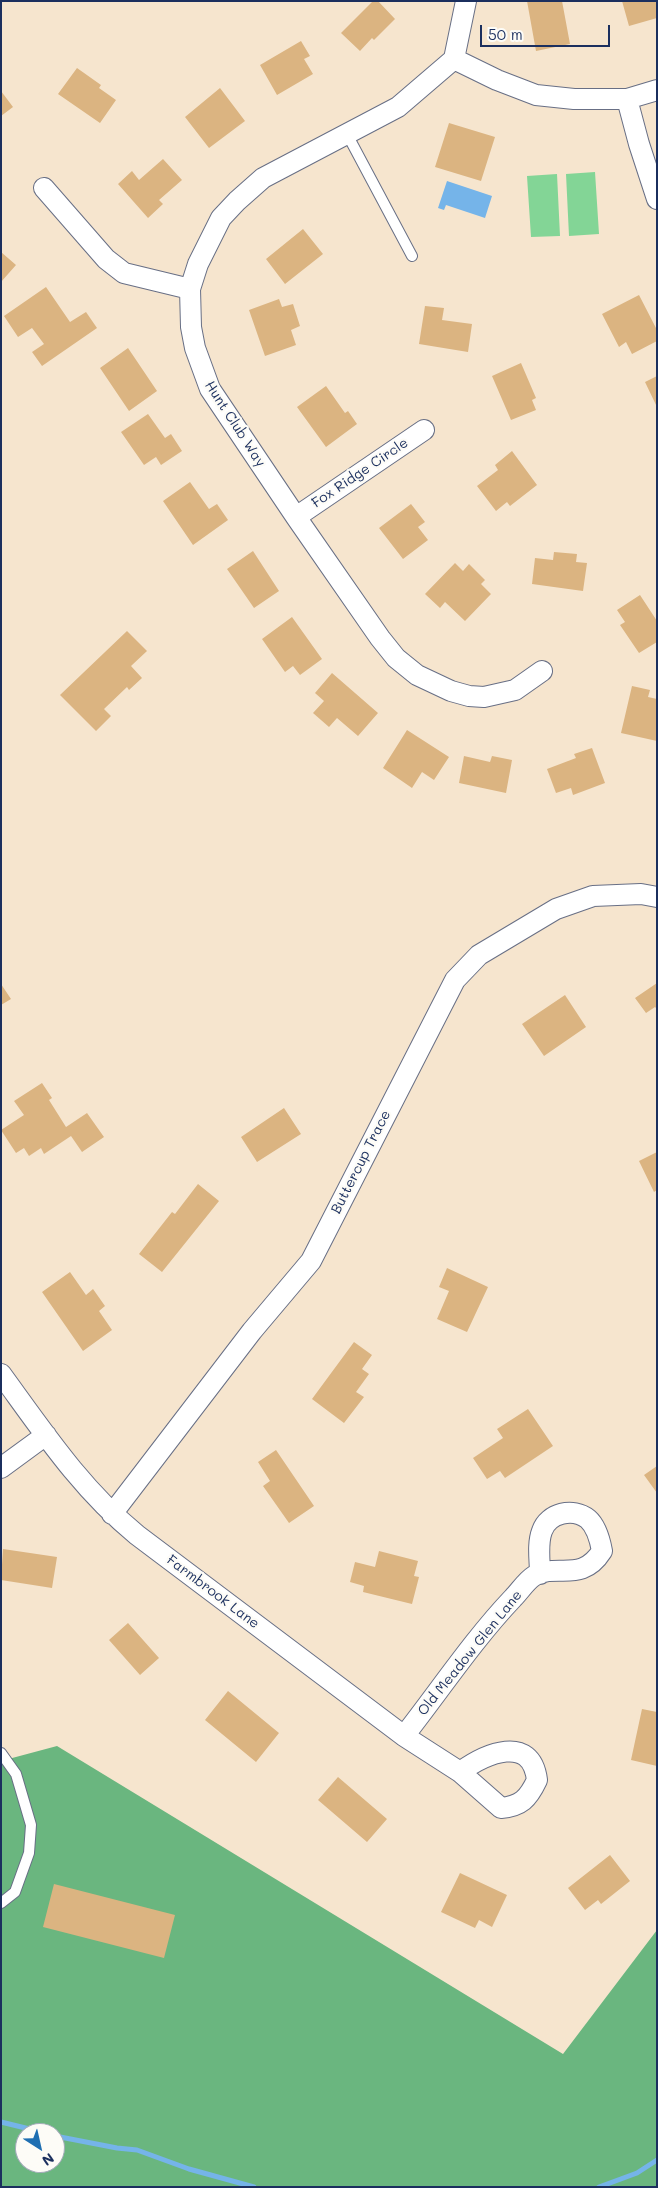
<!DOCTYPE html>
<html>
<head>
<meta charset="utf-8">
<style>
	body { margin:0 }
	#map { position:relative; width:658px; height:2188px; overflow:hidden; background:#f6e5ce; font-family:Mali,sans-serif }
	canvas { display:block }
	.frame { position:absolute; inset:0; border:2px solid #1b2f5e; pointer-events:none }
	.north { position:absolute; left:15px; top:2123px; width:50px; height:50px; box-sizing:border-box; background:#fdfcf7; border:1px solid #a3aaba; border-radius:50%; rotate:145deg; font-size:14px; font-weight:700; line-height:20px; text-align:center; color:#1b2f5e }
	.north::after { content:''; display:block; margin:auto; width:18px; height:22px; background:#1f6fb2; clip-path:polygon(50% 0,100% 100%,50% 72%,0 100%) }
	.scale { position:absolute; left:480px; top:25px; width:130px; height:22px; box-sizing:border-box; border:2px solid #1b2f5e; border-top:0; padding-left:6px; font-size:15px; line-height:18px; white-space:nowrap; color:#1b2f5e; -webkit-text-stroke:4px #fdfcf7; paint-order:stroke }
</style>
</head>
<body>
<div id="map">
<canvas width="658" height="2188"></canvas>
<div class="frame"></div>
<div class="north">N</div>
<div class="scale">50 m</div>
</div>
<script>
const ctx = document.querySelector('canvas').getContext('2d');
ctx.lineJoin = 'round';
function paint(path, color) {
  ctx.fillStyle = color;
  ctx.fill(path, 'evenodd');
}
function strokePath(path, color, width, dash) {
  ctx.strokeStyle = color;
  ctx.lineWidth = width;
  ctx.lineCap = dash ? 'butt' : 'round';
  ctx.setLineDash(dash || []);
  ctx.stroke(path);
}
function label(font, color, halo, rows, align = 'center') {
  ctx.font = font + ' Mali,sans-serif';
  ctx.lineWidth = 4.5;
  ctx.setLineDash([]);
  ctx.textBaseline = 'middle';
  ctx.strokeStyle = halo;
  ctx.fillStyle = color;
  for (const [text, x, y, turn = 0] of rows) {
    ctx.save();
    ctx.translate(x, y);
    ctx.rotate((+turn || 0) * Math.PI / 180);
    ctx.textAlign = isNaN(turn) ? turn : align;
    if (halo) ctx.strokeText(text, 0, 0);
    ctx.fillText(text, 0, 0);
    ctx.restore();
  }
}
const green = new Path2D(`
	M595,172L599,234L569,236L566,174Z
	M557,174L560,236L531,237L527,176Z`);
const forest = new Path2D(`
	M57,1746L563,2054L657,1930V2187H1V1761ZM25,2133H55V2163H25Z`);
const water = new Path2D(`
	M447,181L492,196L485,218L446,205L444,210L438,208Z`);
const stream = new Path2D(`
	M1,2122L46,2133
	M55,2136L117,2148L137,2150L189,2169L254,2187
	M599,2187L637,2173L657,2160`);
const building = new Path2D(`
	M373,1H378L395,19L374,40L372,38L360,51L341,33Z
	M527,1H562L570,44L536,51Z
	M622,1H657V18L629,26Z
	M301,41L310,56L304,59L313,74L277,95L260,65Z
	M77,68L101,85L99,88L116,100L100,123L58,94Z
	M220,88L245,121L209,148L185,117Z
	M1,91L13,107L1,116Z
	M449,123L495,137L481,181L435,167Z
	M163,159L182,180L159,200L163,204L148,218L118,184L132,171L139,180Z
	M303,229L323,254L285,284L266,259Z
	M1,252L16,265L1,282Z
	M46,287L70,322L86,312L97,328L42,366L32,352L44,344L32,328L18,337L4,316Z
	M639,295L657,330V341L632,354L626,342L619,347L602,314Z
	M279,299L282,307L293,304L300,326L291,330L296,345L265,356L249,310Z
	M425,306L444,308L442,320L472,324L468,352L419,344Z
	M128,348L157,391L129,411L100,368Z
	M521,363L536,398L532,400L536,410L511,420L492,376Z
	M657,376V407L645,382Z
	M326,386L345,413L348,411L357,424L326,447L297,407Z
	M148,414L165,438L171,434L182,451L161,465L156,457L144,465L121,432Z
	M512,451L537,485L510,506L507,502L496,511L477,486L498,470L495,465Z
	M190,482L209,509L217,504L228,520L193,545L163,501Z
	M411,504L425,522L418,527L428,540L403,559L379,528Z
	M253,551L279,591L254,608L227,569Z
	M554,552L577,554L576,562L587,563L583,591L532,584L535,558L553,560Z
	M455,563L463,571L469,564L485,580L481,584L491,594L465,621L445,602L440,608L425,594Z
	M640,595L657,621V642L639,653L620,625L625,622L617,610Z
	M292,617L322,659L300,675L293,666L285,672L262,639Z
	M127,631L147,651L131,666L142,678L129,690L127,687L104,709L111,716L96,731L60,695Z
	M332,673L378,713L358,736L337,718L329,727L313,713L324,701L315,693Z
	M632,686L650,690L648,697L657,699V741L621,733Z
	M407,730L449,757L434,780L422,772L412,788L383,768Z
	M592,748L605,783L573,795L571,788L556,793L547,769L576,758L574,754Z
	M464,756L490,762L492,756L512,760L506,793L459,783Z
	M657,983V1009L655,1007L646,1013L635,998Z
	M1,984L11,999L1,1005Z
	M565,995L586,1027L544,1056L522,1024Z
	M42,1083L52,1098L49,1100L66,1127L87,1113L104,1137L82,1152L71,1136L44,1154L41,1148L29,1156L24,1148L16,1153L1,1130L24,1115L14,1101Z
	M284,1108L301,1134L257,1162L241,1137Z
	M657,1152V1190L654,1192L639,1161Z
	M198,1184L219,1201L162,1272L139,1254L172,1212L175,1214Z
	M447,1268L488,1287L467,1332L437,1319L449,1291L439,1287Z
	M70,1272L86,1295L93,1289L105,1306L99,1311L112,1330L83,1351L42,1292Z
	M354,1342L372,1355L362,1369L369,1374L356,1392L364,1397L344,1423L312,1399Z
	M528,1409L553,1446L505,1478L500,1471L487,1479L473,1458L503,1438L497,1429Z
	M276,1450L314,1506L289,1523L263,1486L270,1481L258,1462Z
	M657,1466V1493L644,1475Z
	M3,1549L57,1557L52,1588L1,1580Z
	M379,1551L418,1561L414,1576L419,1577L412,1604L363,1592L364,1586L350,1582L355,1562L375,1567Z
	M128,1623L159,1658L140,1675L109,1640Z
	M228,1691L279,1733L256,1762L205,1720Z
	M642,1709L657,1712V1766L631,1760Z
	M338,1777L387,1819L367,1842L318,1800Z
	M610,1855L630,1881L601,1904L598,1900L585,1910L568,1888Z
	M460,1873L507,1895L492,1927L479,1920L475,1928L441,1912Z
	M54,1884L175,1915L164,1958L43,1927Z`);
const service = new Path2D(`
	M347,134L412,256
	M1,1753L16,1774L31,1825L29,1853L15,1892L1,1903`);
const minor = new Path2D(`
	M466,1L454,59L398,107L263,178L237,201L221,218L198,264L190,289L191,327L195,348L210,389L296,517L380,638L396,658L417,675L451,691L469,696L484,697L515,690L542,671
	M454,59L497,80L536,95L574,99H627L657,90
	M627,99L639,144L657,199
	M44,188L106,259L124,273L190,289
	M296,517L424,430
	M1,1374C44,1433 81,1489 137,1535L404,1736L460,1772L501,1808C521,1806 528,1799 537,1780C531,1733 485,1754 460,1772
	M1,1468L46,1435
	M112,1514L252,1331L311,1261L455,980L479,955L556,909L593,896L641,894L657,897
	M404,1736C440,1690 474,1639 513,1598C520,1591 526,1581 534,1576C557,1562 581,1584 602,1551C600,1540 596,1526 588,1519C573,1507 548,1513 542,1531C537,1544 540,1561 540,1574`);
const streetNames = [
	["Hunt Club Way",235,424,57],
	["Fox Ridge Circle",360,473,-34],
	["Buttercup Trace",361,1162,-63],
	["Farmbrook Lane",213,1592,37],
	["Old Meadow Glen Lane",470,1653,-51]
];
paint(green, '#83d596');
paint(forest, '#6ab67f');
paint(water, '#75b4e9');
strokePath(stream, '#75b4e9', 5);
paint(building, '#dbb481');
strokePath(service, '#686f85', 12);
strokePath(minor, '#686f85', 22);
strokePath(service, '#fff', 10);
strokePath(minor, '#fff', 20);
label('14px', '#1b2f5e', '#fdfcf7', streetNames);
</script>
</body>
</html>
